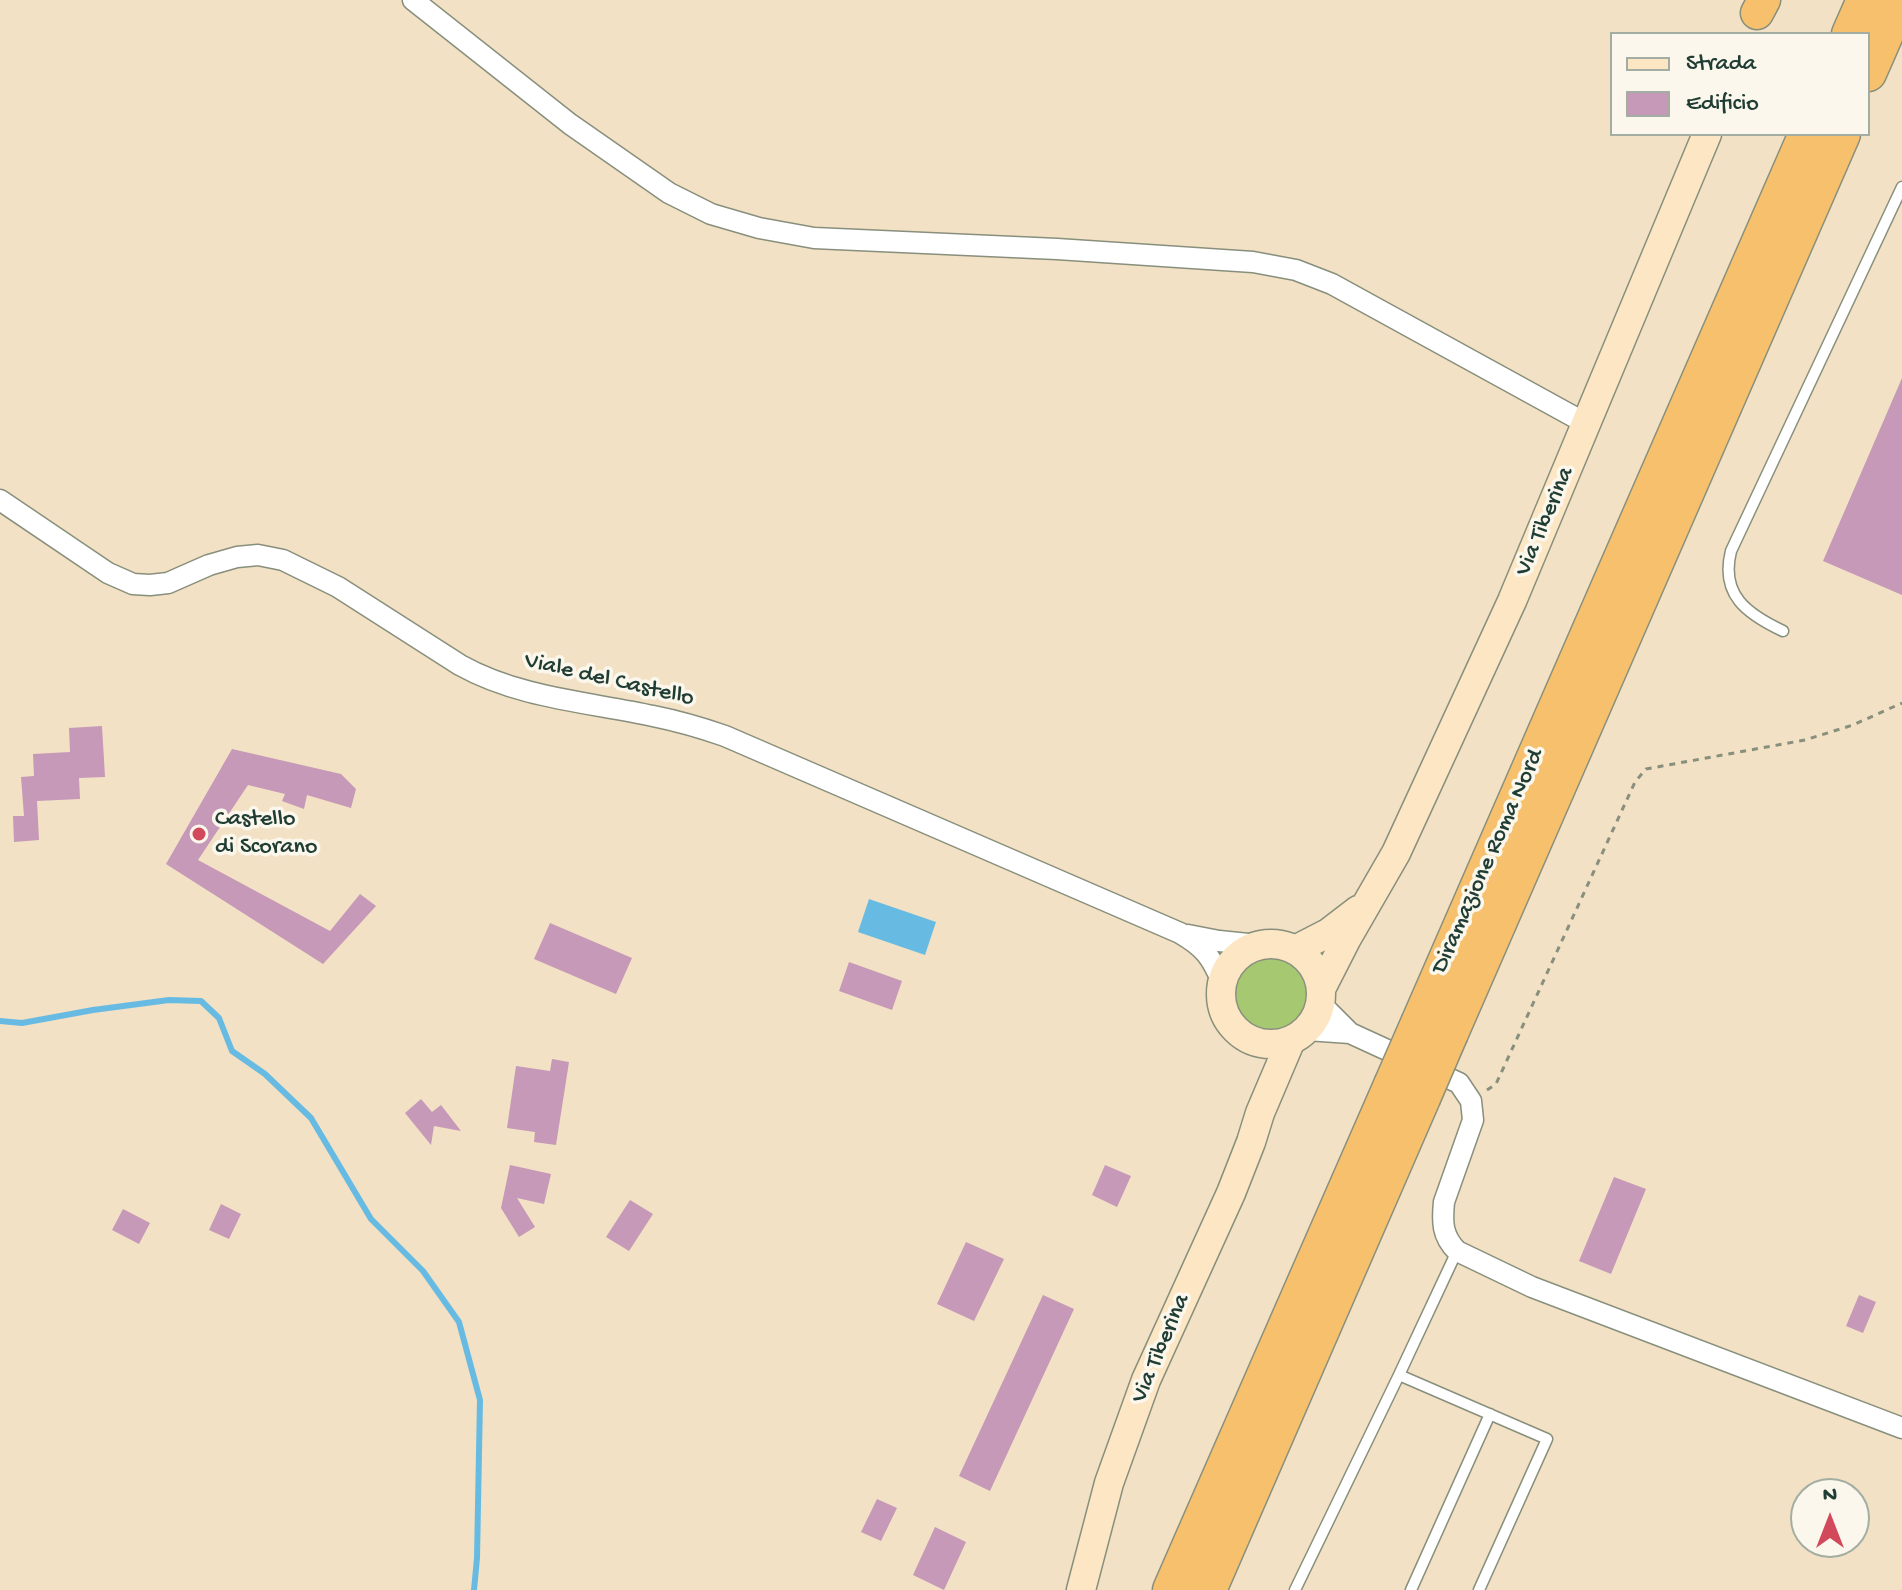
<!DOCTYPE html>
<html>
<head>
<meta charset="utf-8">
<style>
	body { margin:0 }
	#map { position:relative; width:1902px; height:1590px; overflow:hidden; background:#f2e1c4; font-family:"Gochi Hand",sans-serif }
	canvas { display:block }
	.legend { position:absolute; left:1610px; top:32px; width:260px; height:104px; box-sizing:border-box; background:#fbf7ec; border:2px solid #a3ada2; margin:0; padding:10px 14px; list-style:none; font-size:24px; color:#1f3d34 }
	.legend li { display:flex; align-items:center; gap:16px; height:40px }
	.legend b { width:40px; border:2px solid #a3ada2 }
	.north { position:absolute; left:1790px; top:1478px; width:80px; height:80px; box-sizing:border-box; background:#fbf7ec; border:2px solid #a3ada2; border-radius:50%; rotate:0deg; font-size:22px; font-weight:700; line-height:32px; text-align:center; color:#1f3d34 }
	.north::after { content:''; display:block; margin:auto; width:28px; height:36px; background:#d1495b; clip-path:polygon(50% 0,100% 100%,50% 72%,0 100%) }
</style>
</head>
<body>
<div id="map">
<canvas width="1902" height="1590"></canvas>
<ul class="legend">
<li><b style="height:10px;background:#fce6c4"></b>Strada</li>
<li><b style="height:22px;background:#c599b7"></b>Edificio</li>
</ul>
<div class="north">N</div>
</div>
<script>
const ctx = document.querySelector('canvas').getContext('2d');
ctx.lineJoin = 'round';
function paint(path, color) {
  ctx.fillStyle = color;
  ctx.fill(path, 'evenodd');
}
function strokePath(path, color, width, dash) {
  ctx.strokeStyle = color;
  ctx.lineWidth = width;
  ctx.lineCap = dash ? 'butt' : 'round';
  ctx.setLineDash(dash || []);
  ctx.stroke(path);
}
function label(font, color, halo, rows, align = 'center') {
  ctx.font = font + ' "Gochi Hand",sans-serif';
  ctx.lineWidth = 7;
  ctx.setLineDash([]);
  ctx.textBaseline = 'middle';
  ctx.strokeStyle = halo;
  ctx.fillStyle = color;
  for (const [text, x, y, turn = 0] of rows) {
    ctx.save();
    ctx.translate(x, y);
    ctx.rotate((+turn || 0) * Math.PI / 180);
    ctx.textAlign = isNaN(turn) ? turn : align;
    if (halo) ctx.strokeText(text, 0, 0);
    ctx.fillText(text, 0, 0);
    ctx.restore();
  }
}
const green = new Path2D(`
	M1236 994a35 35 0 1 1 70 0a35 35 0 1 1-70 0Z`);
const water = new Path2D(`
	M869,899L936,922L925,955L858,932Z`);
const stream = new Path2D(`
	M0,1021L22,1023L93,1010L169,1000L201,1001L219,1018L232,1051L265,1074L311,1118L371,1219L423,1271L459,1322L480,1400L477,1558L474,1590`);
const building = new Path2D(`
	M1902,378V595L1823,561Z
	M102,726L105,777L79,778L80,799L37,801L39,840L14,842L13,816H24L21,777L34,776L33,754L70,752L69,728Z
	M232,749L341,774L356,789L351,808L307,795L304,809L282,801L285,794L248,785L198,860L330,931L360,894L376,906L323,964L166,864Z
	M550,923L632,958L616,994L534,959Z
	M849,962L902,981L892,1010L839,991Z
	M552,1059L569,1062L556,1145L534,1142L535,1132L507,1128L516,1066L550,1071Z
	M421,1099L432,1112L441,1105L461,1131L434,1126L431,1145L405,1113Z
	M510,1165L551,1174L544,1204L517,1198L535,1227L519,1237L501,1208Z
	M1105,1165L1131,1176L1117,1207L1092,1195Z
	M1614,1177L1646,1189L1611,1274L1579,1261Z
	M630,1200L653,1214L629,1251L606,1237Z
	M221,1204L241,1214L229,1239L209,1230Z
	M123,1209L150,1223L139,1244L112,1230Z
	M966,1242L1004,1259L974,1321L937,1304Z
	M1043,1295L1074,1309L990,1491L959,1476Z
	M1859,1295L1876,1302L1863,1333L1846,1326Z
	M877,1499L897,1508L881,1541L861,1532Z
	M935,1527L966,1542L944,1590L913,1575Z`);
const path = new Path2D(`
	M1487,1090L1496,1084L1635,782L1646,769L1805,740L1853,725L1902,703`);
const service = new Path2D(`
	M1783,631C1747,614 1720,595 1731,551L1902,187
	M1399,1375L1547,1439L1479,1590
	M1295,1590L1399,1375L1457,1251
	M1411,1590L1490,1414`);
const minor = new Path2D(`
	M413,0L570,124L669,193L711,214L759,228L814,238L1057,249L1253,262L1296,270L1332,284L1587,424
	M0,500L108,573L133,584L150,585L168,583L209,565L237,557L258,555L283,560L338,587L460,665C519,698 588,702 653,716C678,721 702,728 725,736L1180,933C1204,947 1211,956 1222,982
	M1188,935L1219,941L1258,945
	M1321,1004L1350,1033L1459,1083L1471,1101L1473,1120L1444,1202C1442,1222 1442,1236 1457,1251L1532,1287L1902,1428
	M1307,1030L1350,1033`);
const secondary = new Path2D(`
	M1221 994a50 50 0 1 1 100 0a50 50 0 1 1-100 0Z
	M1295,950L1328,933L1358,910
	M1321,989L1347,938L1396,853L1512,601L1707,134
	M1081,1590L1109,1483L1146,1380L1231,1193L1251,1142L1260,1113L1291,1040`);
const trunk = new Path2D(`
	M1757,13L1764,0`);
const motorway = new Path2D(`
	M1850,34L1865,0
	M1868,73L1900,0
	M1420,1021L1807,134
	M1450,1033L1842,134
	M1171,1590L1392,1085
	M1208,1590L1422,1098`);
const motorwayBridge = new Path2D(`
	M1392,1085L1420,1021
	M1422,1098L1450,1033`);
const markers = [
	[199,834,8,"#d1495b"]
];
const streetNames = [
	["Via Tiberina",1546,522,-67],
	["Viale del Castello",609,681,13],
	["Diramazione Roma Nord",1489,862,-66],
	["Via Tiberina",1162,1349,-67]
];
const poiNames = [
	["Castello",215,820],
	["di Scorano",215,848]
];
paint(green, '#a6c870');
paint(water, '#67bbe3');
strokePath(stream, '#67bbe3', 6);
paint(building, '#c599b7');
strokePath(service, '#888f7c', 13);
strokePath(minor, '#888f7c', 23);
strokePath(secondary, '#888f7c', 31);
strokePath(trunk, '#888f7c', 35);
strokePath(motorway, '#888f7c', 39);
strokePath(path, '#888f7c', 3, [6, 6]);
strokePath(service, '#fff', 10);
strokePath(minor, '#fff', 20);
strokePath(secondary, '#fce6c4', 28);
strokePath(trunk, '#f7c06c', 32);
strokePath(motorway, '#f7c06c', 36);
strokePath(motorwayBridge, '#888f7c', 39, []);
strokePath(motorwayBridge, '#f7c06c', 36);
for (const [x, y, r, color] of markers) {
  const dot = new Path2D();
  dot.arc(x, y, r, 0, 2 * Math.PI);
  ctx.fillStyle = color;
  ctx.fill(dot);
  strokePath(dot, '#fbf7ec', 3);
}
label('24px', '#1f3d34', '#fbf7ec', streetNames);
label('24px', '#1f3d34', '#fbf7ec', poiNames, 'left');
</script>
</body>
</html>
